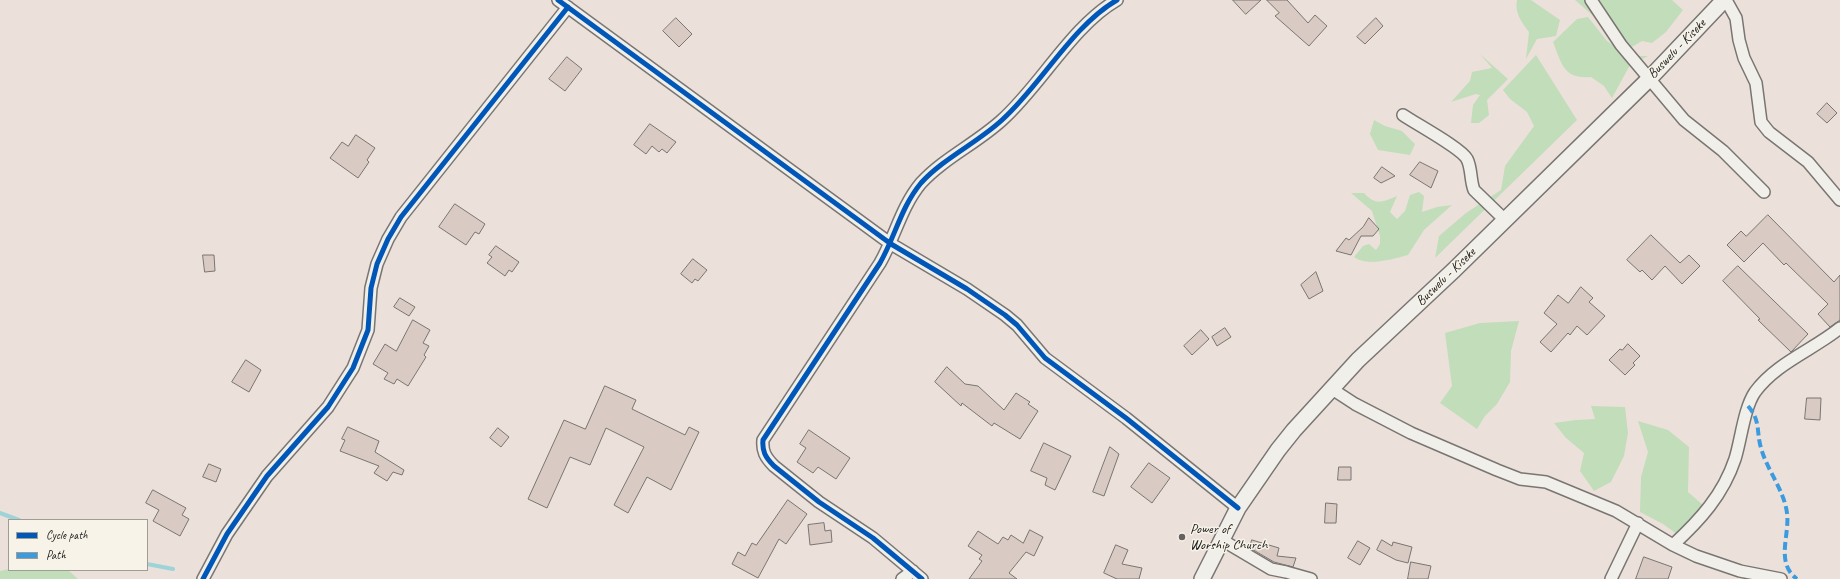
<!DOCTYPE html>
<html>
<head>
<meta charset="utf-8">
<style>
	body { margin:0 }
	#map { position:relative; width:1840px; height:579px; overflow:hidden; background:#ebe1da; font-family:Caveat,sans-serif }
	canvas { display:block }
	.legend { position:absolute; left:8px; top:519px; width:140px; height:52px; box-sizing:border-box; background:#f7f3e8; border:1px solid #9f9d96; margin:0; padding:5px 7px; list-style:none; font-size:12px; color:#1c1c1c }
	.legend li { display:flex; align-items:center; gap:8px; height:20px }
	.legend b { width:20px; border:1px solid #9f9d96 }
</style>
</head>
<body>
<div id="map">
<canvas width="1840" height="579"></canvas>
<ul class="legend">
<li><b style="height:5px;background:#0057b8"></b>Cycle path</li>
<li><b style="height:5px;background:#3c9bdf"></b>Path</li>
</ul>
</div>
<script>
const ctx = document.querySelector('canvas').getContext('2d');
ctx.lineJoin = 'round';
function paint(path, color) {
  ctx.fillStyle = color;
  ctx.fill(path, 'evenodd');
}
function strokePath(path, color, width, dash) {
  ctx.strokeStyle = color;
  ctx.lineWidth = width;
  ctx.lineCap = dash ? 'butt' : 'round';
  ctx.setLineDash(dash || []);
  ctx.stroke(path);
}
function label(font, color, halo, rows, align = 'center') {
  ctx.font = font + ' Caveat,sans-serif';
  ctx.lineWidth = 3;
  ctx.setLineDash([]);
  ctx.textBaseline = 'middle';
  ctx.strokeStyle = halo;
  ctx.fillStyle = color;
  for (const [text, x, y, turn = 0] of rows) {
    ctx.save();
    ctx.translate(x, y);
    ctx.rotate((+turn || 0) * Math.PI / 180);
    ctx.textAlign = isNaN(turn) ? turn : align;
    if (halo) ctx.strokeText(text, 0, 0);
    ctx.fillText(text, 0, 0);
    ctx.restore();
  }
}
const green = new Path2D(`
	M1517,0H1531L1560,20L1556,36L1537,39L1526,59L1529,32C1522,23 1514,12 1517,0Z
	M1575,0H1672L1683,10L1666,32L1652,43L1642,41L1630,48Z
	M1588,17L1607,41L1628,56H1648L1630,65L1612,98L1604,86L1591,77C1563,79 1562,64 1553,42L1577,19Z
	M1480,54L1508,79L1487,100L1489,115L1479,123H1471L1473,105L1480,95L1476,94L1451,102L1470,81L1472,72L1492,68Z
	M1536,55L1577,120L1435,258L1439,236L1466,213L1501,190L1505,166L1534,126L1527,112L1510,99L1503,90Z
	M1374,120L1385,126L1402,131L1415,144L1410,155L1378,150L1370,134Z
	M1419,192L1424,196L1422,212L1437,207L1452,205L1424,230L1408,255C1393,259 1367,267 1354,257L1363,246L1369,244L1376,250L1380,244V236L1372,211L1351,193H1364C1376,206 1382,202 1397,196L1390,212L1397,219L1405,211L1410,195Z
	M1519,321L1511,351L1510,382L1497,404L1485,416L1477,429L1440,403L1452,386L1445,333L1480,323Z
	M1591,406L1625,407L1628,433L1624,456L1611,482L1594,491L1580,471L1584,453L1566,438L1554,423L1576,420L1595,419Z
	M1638,421L1668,430L1689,447L1688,492L1703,505L1693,525L1678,535L1663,524L1640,512L1641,477L1648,452Z
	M9,569L68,570L78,579H0V571Z`);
const stream = new Path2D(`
	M0,513L19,520
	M147,564L173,569`);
const building = new Path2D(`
	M1233,0H1261L1246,14Z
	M1267,0H1287L1308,23L1315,15L1327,26L1309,46L1275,16L1279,13Z
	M676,18L692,34L679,47L663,31Z
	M1376,18L1383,26L1365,44L1357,37Z
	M567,57L582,69L565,91L549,79Z
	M1827,103L1837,113L1827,123L1817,114Z
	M650,124L676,142L667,153L662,149L659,152L652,146L646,154L634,145Z
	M356,135L375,148L367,160L369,162L358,178L330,158L342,142L348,146Z
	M1420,162L1438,171L1431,188L1410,175Z
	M1382,167L1395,176L1381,183L1374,178Z
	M455,204L485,224L479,234L475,232L466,245L439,227Z
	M1768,215L1834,282L1840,275V320L1830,327L1818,314L1828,304L1786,263L1784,265L1763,243L1744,262L1727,245L1741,231L1746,236Z
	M1369,218L1379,229L1373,236H1361L1351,255L1336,251L1346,238L1349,240L1363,227Z
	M1651,235L1680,263L1689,255L1700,266L1682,284L1665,266L1652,280L1642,270L1640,272L1627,260Z
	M496,246L519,262L512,272L509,270L505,276L487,263L492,257L489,255Z
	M203,255H214L215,271L205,272Z
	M693,259L707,270L698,281L695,279L692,283L681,274Z
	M1738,266L1808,334L1791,352L1758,320L1760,319L1723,281Z
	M1316,272L1323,291L1309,299L1301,285Z
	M1581,287L1593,298L1589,302L1605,316L1587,335L1577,326L1570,335L1568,333L1551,352L1540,342L1557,324L1544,313L1558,295L1568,303Z
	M400,298L415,307L409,316L394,307Z
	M413,320L430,330L423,343L429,346L424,355L426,357L408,386L397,379L394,384L384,379L388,373L373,364L385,344L396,351Z
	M1225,328L1231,337L1217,346L1212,337Z
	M1201,330L1209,339L1192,355L1184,346Z
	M1628,344L1640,356L1633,363L1635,365L1625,375L1609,360L1620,349L1622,350Z
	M246,360L261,370L249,392L232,382Z
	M947,367L965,384L978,386L1004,410L1016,393L1030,402L1028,404L1038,411L1020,439L994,423L992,426L962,403L961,406L935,382Z
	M605,386L636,400L632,409L685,435L689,427L699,432L671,490L647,477L628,513L614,505L644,447L606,428L590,465L570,457L547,508L528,499L564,420L585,429Z
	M1807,398H1821L1820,420L1805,419Z
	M348,427L379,441L375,452L404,470L402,475L393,472L387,481L374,473L379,466L340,451L345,440L342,439Z
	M498,428L509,437L501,447L490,438Z
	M809,430L850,458L836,479L818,467L813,473L797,462L806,448L800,444Z
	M1044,443L1071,456L1055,490L1045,485L1047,478L1031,471Z
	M1110,447L1119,454L1104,496L1093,492Z
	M1149,463L1170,478L1152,503L1131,487Z
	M209,464L221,469L216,482L203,477Z
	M1339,467H1351V480H1338Z
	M153,490L186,508L182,515L189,519L180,536L153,521L159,510L146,503Z
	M788,500L807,514L786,544L779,539L758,578L732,564L738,552L745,556L752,543L756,545Z
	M1326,503L1337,504L1336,523H1325Z
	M824,523L825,531L831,530L832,542L810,545L808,525Z
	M1030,530L1043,537L1034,556L1026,552L1009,573L1017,579H969L982,561L979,559L982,555L968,546L978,531L998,544L1003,537L1008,540L1011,535L1023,543Z
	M1252,540L1279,548L1277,556L1296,558L1293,567L1274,562L1250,548Z
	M1382,540L1392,546L1393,542L1412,547L1408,563L1396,560L1377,550Z
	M1358,541L1370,548L1360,565L1348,558Z
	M1116,545L1128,550L1122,564L1142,568L1139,579H1117L1104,573Z
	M1644,557L1672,567L1668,579H1636Z
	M1411,562L1431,566L1428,579H1408Z`);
const minor = new Path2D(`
	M558,0L891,244L967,289L1005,315L1017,325L1045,358L1126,418L1238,508
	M1591,0L1621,45L1684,120L1723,151L1764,192
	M1726,0L1736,18L1739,40L1744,58L1756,83L1761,122L1769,132L1808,162L1840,200
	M1403,115C1416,124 1461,148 1467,159C1472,169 1470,180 1474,190L1505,220
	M1332,389L1355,404L1411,433L1497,470L1520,479L1546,482L1616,511L1673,545L1696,556L1740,571L1781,579
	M1222,540L1271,569L1286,572L1311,579
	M1673,545C1700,520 1723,495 1735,459C1741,440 1744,408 1755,392C1776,363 1813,350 1840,328
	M203,579L227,534L267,476L328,407L353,368L368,330L371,288L377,264L388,239L401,217L568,7
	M902,579L913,571
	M922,579L873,538L819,502L774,466C765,457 762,451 763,440L880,263C895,237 901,207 921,183C944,158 977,143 1002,120C1041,85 1072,26 1117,0
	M1611,579L1638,523`);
const secondary = new Path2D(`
	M1202,579L1238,508L1278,450L1294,430L1358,360L1454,270L1649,79L1724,0`);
const quiet = new Path2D(`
	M1748,406C1761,421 1756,431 1761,448C1767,470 1784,490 1787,513C1790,535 1775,563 1797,579`);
const cycleway = new Path2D(`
	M558,0L891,244L967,289L1005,315L1017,325L1045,358L1126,418L1238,508
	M203,579L227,534L267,476L328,407L353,368L368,330L371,288L377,264L388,239L401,217L568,7
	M922,579L873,538L819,502L774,466C765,457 762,451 763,440L880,263C895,237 901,207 921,183C944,158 977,143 1002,120C1041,85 1072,26 1117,0`);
const markers = [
	[1182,537,4,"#64615e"]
];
const streetNames = [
	["Buswelu - Kiseke",1677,49,-46],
	["Buswelu - Kiseke",1446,277,-44]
];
const poiNames = [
	["Power of",1190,529],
	["Worship Church",1190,545]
];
paint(green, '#c2ddba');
strokePath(stream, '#9ed4d8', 4);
paint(building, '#d9cac3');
strokePath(building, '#797572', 1);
strokePath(minor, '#797572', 14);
strokePath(secondary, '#797572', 18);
strokePath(minor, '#f1efea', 11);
strokePath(secondary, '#f1efea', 15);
strokePath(quiet, '#3c9bdf', 4, [8, 4]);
strokePath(cycleway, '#0057b8', 5);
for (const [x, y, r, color] of markers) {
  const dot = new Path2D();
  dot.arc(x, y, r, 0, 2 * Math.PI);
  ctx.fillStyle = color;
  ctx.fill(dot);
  strokePath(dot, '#f7f3e8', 1.5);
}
label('14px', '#1c1c1c', '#f7f3e8', streetNames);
label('14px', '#1c1c1c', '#f7f3e8', poiNames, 'left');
</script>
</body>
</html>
